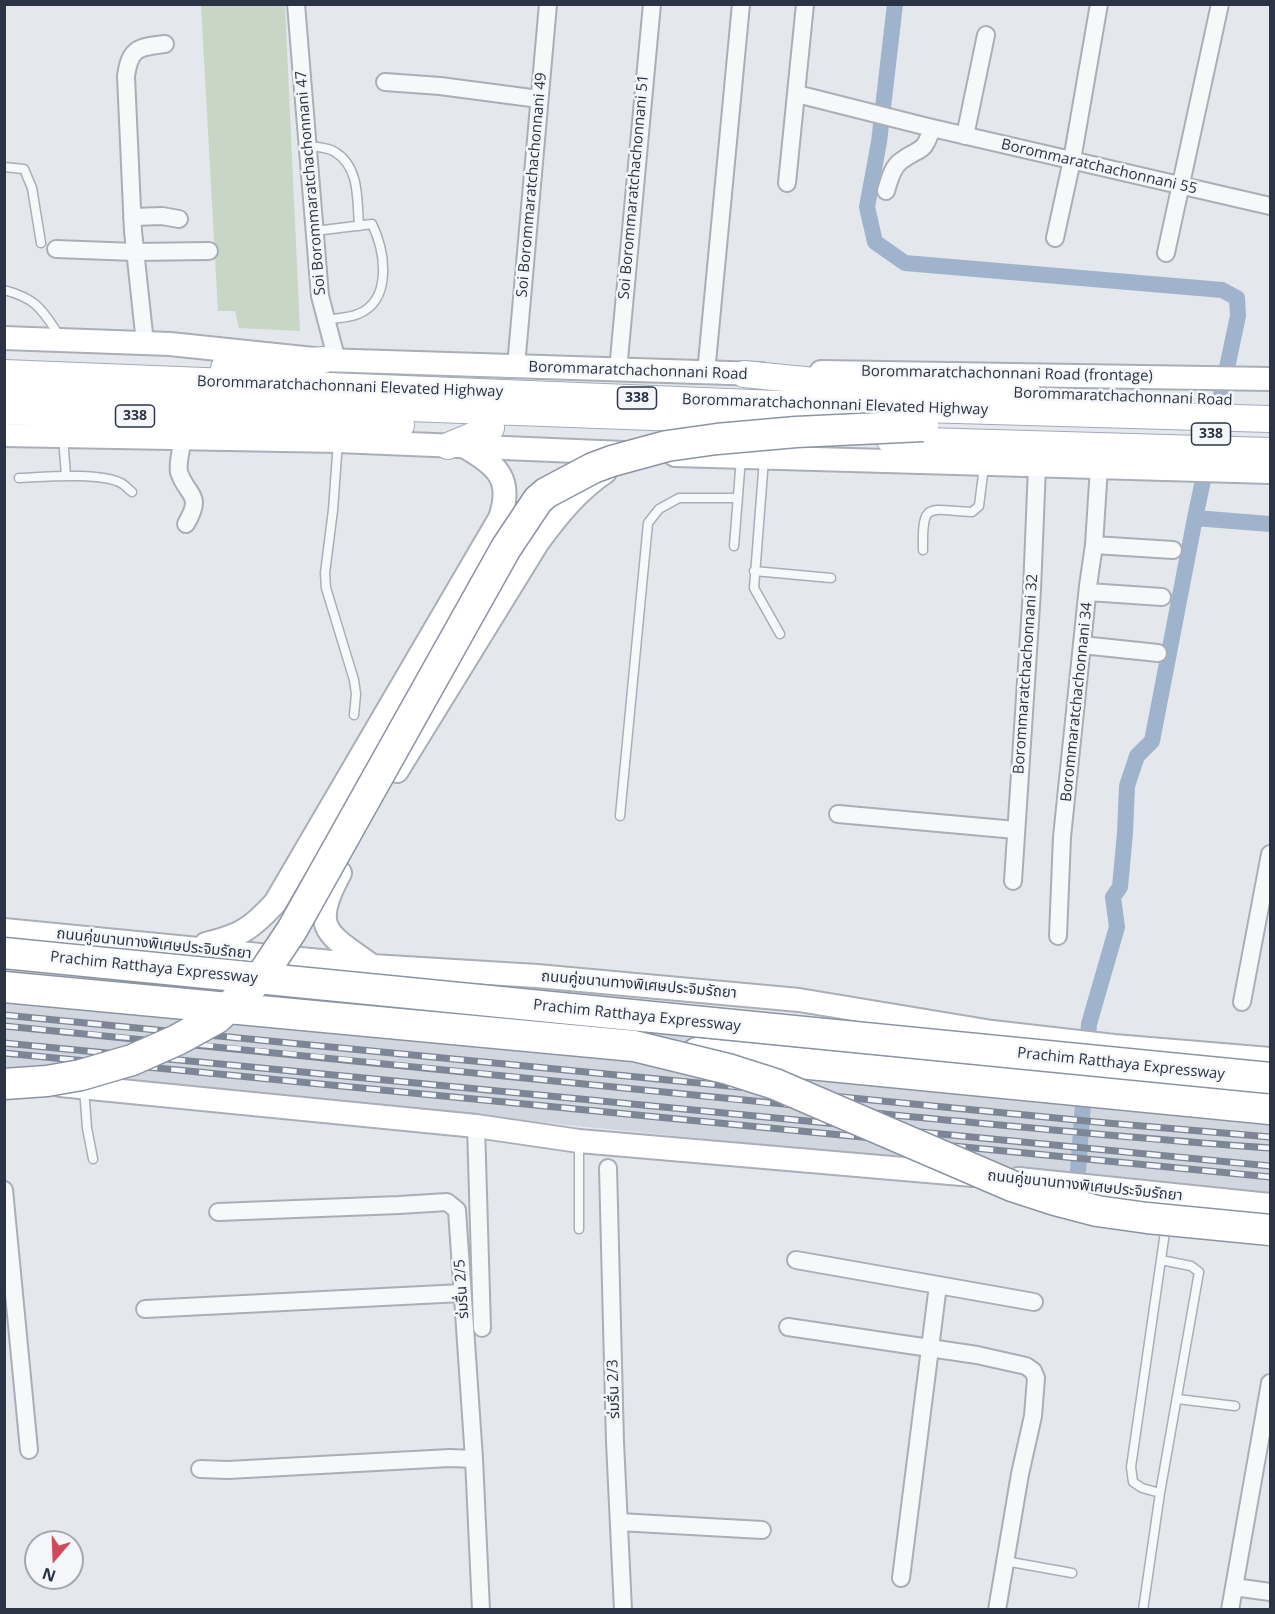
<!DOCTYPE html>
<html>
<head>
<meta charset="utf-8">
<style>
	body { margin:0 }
	#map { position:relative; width:1275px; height:1614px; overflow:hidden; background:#e4e7ec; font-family:"Open Sans",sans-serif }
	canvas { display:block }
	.frame { position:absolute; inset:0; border:6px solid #2b3445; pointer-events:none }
	.north { position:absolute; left:24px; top:1530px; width:60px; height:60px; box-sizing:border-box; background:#f4f6f9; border:2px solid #a4a8b1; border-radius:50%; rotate:199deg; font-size:16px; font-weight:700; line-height:24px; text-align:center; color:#2b3445 }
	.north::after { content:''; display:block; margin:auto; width:21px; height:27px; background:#d1495b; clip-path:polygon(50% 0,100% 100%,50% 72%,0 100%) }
</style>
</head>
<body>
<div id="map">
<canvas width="1275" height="1614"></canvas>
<div class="frame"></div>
<div class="north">N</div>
</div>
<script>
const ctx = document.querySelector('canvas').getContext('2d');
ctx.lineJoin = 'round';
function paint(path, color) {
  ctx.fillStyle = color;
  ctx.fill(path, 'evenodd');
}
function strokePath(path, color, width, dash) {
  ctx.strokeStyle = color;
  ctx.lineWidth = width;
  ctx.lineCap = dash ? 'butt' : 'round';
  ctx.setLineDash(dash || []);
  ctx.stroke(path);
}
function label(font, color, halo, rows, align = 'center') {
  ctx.font = font + ' "Open Sans","Noto Sans Thai",sans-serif';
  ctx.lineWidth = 5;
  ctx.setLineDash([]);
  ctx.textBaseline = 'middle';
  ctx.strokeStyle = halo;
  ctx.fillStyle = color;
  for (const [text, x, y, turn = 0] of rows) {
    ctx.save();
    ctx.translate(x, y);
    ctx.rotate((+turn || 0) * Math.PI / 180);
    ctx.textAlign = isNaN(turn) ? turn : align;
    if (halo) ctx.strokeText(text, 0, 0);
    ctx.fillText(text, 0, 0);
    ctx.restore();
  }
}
const built = new Path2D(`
	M4,968L1270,1089V1195L5,1069Z`);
const green = new Path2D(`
	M201,5H285L300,331L239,328L235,311H218Z`);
const canal = new Path2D(`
	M895,4L879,142L867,207L875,242L905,263L1222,290L1237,298L1238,316L1195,518L1270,524
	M1076,1197L1089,1024L1117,927L1113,897L1120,887L1125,833L1127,786L1137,756L1152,741L1195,518`);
const service = new Path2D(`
	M307,146C315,147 328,147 335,152C360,167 357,200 359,226
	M4,167L24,169L32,188L41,243
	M315,231L372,224C385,251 393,300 358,314C349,318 336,318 326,320
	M4,290C38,299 42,310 61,338
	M63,437L66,476
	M338,441L333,510L325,573L326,588L354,680L356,694L354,715
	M764,459L754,588L780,634
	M19,478C44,477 99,472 121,483C125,485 129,490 132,492
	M734,546L741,458
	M923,550C922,500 928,510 972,512L979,506L984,466
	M754,571L831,578
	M620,816L648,523L659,509L679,498H738
	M84,1088L87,1128L93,1159
	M579,1229V1141
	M1178,1399L1235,1406
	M1160,1493L1142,1488L1133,1482L1131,1467L1166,1225
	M1005,1561L1072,1573
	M1143,1610L1160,1493L1199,1272L1191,1266L1161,1260`);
const minor = new Path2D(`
	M296,4L320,296L337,361
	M385,82L440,86L539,99
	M797,94L928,127L1270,206
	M965,136L986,35
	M787,183L805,4
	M886,191C889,181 892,167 901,161C920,146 923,156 932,128
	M132,217L162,216L179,219
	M1055,238L1072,160L1099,4
	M56,249L135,252L209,251
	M1166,253L1220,4
	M145,343L133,231L126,76C130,48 138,47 165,44
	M516,366L548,4
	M618,370L652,4
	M706,373L741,4
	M183,438C182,447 177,463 179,472C187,497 204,493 186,524
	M1094,545L1173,550
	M1088,592L1162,597
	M1082,645L1158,653
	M838,814L1016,830
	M1013,881L1032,590L1037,466
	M1058,936L1062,837L1088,586L1094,545L1099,467
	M1242,1002L1270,854
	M476,1126L482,1328
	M608,1168L615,1442L623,1610
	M4,1190L29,1450
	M218,1212L399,1205L447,1202L457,1210L474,1459L481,1610
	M796,1260L938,1285
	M145,1309L462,1293
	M788,1327L977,1355L1026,1366L1033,1371L1036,1378L1033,1416L1020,1474L997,1610
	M200,1469L228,1470L450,1458L474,1459
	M619,1522L762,1530
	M901,1578L938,1285L1034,1302
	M1234,1587L1270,1592
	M1230,1610L1270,1383`);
const secondary = new Path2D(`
	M4,338L170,344L323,360L761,374
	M821,372L1270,379
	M4,435L338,441L624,453
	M675,455L1270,472
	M397,771L538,542C557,516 578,490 605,472
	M340,873C310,928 326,933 371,965
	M4,930L372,966L537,976L799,1000L992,1032L1114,1046L1270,1059
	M206,944C240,936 251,929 275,903L500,518C513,480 498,466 467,448
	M60,1085L476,1126L579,1141L973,1175
	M1018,1179L1270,1205`);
const primary = new Path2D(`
	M224,368L323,360
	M4,373L853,407L1270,419
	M744,374L884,388L1028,394
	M4,393L787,422
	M4,411L401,425
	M890,440L1270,451
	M448,446L491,428`);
const motorway = new Path2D(`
	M697,1053L1270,1109`);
const rail = new Path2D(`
	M4,1015L1107,1123L1270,1137
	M4,1026C308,1054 611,1088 914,1117C1033,1128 1151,1140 1270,1148
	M4,1043L1270,1166
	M4,1053L1270,1177`);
const motorwayBridge = new Path2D(`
	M4,953L1270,1078
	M4,987L634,1046L728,1069L775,1084L1012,1186L1055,1200L1097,1211L1147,1218L1270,1230
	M4,1084L47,1081L81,1075L132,1060L177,1040L217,1018L260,978L292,930L506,548L538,500L546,493L593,468L612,461L667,446L717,439L796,432L923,426`);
const shields = [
	[637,398,39],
	[135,416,39],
	[1211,434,39]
];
const shieldNames = [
	["338",637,398],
	["338",135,416],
	["338",1211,434]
];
const streetNames = [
	["Borommaratchachonnani 55",1099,167,13],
	["Soi Borommaratchachonnani 47",311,183,-95],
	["Soi Borommaratchachonnani 49",532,185,-85],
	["Soi Borommaratchachonnani 51",634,187,-85],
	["Borommaratchachonnani Road",638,371,2],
	["Borommaratchachonnani Road (frontage)",1007,374,1],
	["Borommaratchachonnani Elevated Highway",350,387,2],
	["Borommaratchachonnani Road",1123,397,2],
	["Borommaratchachonnani Elevated Highway",835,405,2],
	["Borommaratchachonnani 32",1026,674,-86],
	["Borommaratchachonnani 34",1077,702,-84],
	["ถนนคู่ขนานทางพิเศษประจิมรัถยา",154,944,6],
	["Prachim Ratthaya Expressway",154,968,6],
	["ถนนคู่ขนานทางพิเศษประจิมรัถยา",639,985,5],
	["Prachim Ratthaya Expressway",637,1016,6],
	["Prachim Ratthaya Expressway",1121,1064,6],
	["ถนนคู่ขนานทางพิเศษประจิมรัถยา",1085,1186,6],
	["ร่มรื่น 2/5",462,1289,-94],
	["ร่มรื่น 2/3",614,1389,-92]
];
paint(built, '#d2d6de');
paint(green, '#c9d6c5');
strokePath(canal, '#9fb4cc', 16);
strokePath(service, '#a9aeb7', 11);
strokePath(minor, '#a9aeb7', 20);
strokePath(secondary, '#a9aeb7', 26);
strokePath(primary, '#a3abb8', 28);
strokePath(motorway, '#8b94a3', 33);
strokePath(service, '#f7f8fa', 8);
strokePath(minor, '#f7f8fa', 16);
strokePath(secondary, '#fff', 22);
strokePath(primary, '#fff', 26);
strokePath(motorway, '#fff', 30);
strokePath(rail, '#7d8696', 7);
strokePath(rail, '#f4f6f9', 4.5, [14]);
strokePath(motorwayBridge, '#8b94a3', 33, []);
strokePath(motorwayBridge, '#fff', 30);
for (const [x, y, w] of shields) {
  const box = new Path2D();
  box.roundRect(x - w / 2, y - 11, w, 22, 4.5);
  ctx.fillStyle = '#f4f6f9';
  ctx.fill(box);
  strokePath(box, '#2b3445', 1.5);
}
label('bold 14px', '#2b3445', null, shieldNames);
label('15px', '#2b3445', '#f4f6f9', streetNames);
</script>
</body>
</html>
